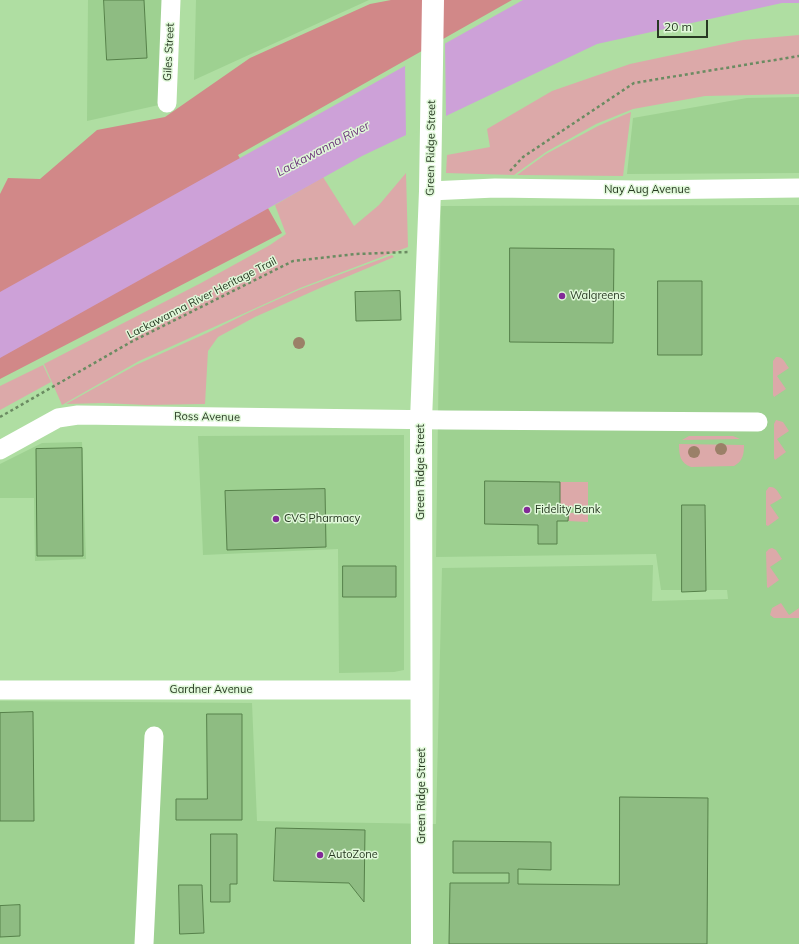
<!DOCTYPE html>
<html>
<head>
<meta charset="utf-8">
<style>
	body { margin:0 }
	#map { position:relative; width:799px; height:944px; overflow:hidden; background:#afdea2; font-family:Mulish,sans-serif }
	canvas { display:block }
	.scale { position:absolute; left:657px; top:20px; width:51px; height:18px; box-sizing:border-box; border:2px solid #273922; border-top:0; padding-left:5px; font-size:12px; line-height:14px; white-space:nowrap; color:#273922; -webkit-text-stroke:3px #e0f8d9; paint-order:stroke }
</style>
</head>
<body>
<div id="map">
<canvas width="799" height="944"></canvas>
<div class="scale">20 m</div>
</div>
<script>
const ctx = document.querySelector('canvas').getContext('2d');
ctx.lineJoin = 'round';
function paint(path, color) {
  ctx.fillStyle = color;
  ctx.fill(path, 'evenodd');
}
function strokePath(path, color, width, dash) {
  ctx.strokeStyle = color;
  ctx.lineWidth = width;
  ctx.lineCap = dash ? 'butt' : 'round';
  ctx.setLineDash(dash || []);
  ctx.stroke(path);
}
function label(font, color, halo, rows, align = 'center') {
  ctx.font = font + ' Mulish,sans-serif';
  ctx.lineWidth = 3;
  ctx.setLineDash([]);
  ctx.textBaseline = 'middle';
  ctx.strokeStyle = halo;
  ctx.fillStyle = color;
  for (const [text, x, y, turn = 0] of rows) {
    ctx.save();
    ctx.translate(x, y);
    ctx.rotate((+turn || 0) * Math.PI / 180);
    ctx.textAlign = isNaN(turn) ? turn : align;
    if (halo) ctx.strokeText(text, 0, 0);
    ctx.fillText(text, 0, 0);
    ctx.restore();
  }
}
const built = new Path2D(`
	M88,0H163L159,105L87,121Z
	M196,0H369L194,80Z
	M799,97V173L627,174L633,118L747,98Z
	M799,205V944H0V701L252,703L257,821L436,824L442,568L653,565L652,601L728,599L727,590H661L656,554L436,557L441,206Z
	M404,435V670L394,672L339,673L338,549L203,555L198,436Z
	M82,442L86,559L35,561L34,498H0V464L42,443Z`);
const green = new Path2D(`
	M799,35V94L705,96L633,109L596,124L546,152L514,175L446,173L447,155L490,147L487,129L552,91L630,64L743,40Z
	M631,112L623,176L517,175L546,154L598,126Z
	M406,173L408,247L300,288L139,361L62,405L44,364L201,283L270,245L286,234L275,205L323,177L354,226L379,205Z
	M392,255L394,257L320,288L255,317L218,337L208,351L205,404L147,405L103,403L66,404L136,365L207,333L252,311L301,289Z
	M776,357C783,356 785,363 789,368L777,376L786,389L774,397L773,395V361Z
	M43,365L51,382L0,410V386Z
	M776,420L783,422L789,431L777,439L786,452L775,460L774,458V424Z
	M689,436H733L740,439L682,440Z
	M679,444L744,445C744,454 743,461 734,466L691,467C680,463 679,455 679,444Z
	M560,482H588V508L560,507Z
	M769,487C776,486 778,492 782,498L770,505L779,518L768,526L766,525V491Z
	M588,512V522L568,521V513Z
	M772,548L776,550L782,559L770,567L779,580L768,588L767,587L766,552L769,549Z
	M781,603L789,615L799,608V618H774L770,615L772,608Z`);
const forest = new Path2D(`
	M391,0H512L238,155L282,233L0,379V194L8,178L40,179L97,130L165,117L250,58L370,4Z`);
const water = new Path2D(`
	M523,0H799V3H782L597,44L362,156L0,358V292Z`);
const pier = new Path2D(`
	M445,41L446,118L406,137L405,63Z`);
const building = new Path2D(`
	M104,0H144L147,58L107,60Z
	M510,248L614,249L613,343L510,342Z
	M658,281H702V355H658Z
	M400,291L401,320L356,321L355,292Z
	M82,448L83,556H37L36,449Z
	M485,481L560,482V507H569L568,521H557V544H538V525L485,524Z
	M325,489L326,547L227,550L225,491Z
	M682,505H705L706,591L682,592Z
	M343,566H396V597H343Z
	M33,712L34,821H0V713Z
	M207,714H242V820H176V799H207Z
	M620,797L708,798L707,944H449L450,883H509V873H453V841L551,842V870L518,869V884L619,885Z
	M276,828L365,830L364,902L349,883L274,881Z
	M211,834H237V884H230V902H211Z
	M179,885H202L204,933L180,934Z
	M20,905V936L0,937V906Z`);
const path = new Path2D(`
	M510,171L523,157L634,83L799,56
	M0,417L131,342L293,261L356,254L408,252`);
const minor = new Path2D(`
	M167,103L171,0
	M430,191L495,188L637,190L799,188
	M0,450L58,418L78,415L445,420L758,422
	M0,690H422
	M144,944L154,736`);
const major = new Path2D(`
	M422,944L421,420L430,191L433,0`);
const trees = [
	[299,343],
	[721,449],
	[694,452]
];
const markers = [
	[562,296,4,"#822a97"],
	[527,510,4,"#822a97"],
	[276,519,4,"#822a97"],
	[320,855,4,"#822a97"]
];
const streetNames = [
	["Giles Street",169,52,-87],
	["Green Ridge Street",431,148,-89],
	["Nay Aug Avenue",647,190],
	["Lackawanna River Heritage Trail",202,298,-27],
	["Ross Avenue",207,417,1],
	["Green Ridge Street",421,472,-90],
	["Gardner Avenue",211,690],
	["Green Ridge Street",422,796,-90]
];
const poiNames = [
	["Walgreens",570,296],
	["Fidelity Bank",535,510],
	["CVS Pharmacy",284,519],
	["AutoZone",328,855]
];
const waterNames = [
	["Lackawanna River",323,149,-28]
];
paint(built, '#9ed191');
paint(green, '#dca9a9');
paint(forest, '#d18888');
paint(water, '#cda1d8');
paint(pier, '#afdea2');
paint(building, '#8ebc82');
strokePath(building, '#56814a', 1);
strokePath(path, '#6b8b62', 2.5, [3, 3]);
strokePath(minor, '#fff', 19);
strokePath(major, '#fff', 22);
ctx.fillStyle = '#9b8068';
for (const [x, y] of trees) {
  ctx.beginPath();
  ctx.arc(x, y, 6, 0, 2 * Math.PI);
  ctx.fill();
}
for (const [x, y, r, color] of markers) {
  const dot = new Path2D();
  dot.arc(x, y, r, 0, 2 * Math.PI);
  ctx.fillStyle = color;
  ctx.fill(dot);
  strokePath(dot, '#e0f8d9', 1.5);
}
label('11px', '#273922', '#e0f8d9', streetNames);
label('11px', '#273922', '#e0f8d9', poiNames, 'left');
label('italic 12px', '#6f3a7d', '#e0f8d9', waterNames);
</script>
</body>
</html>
